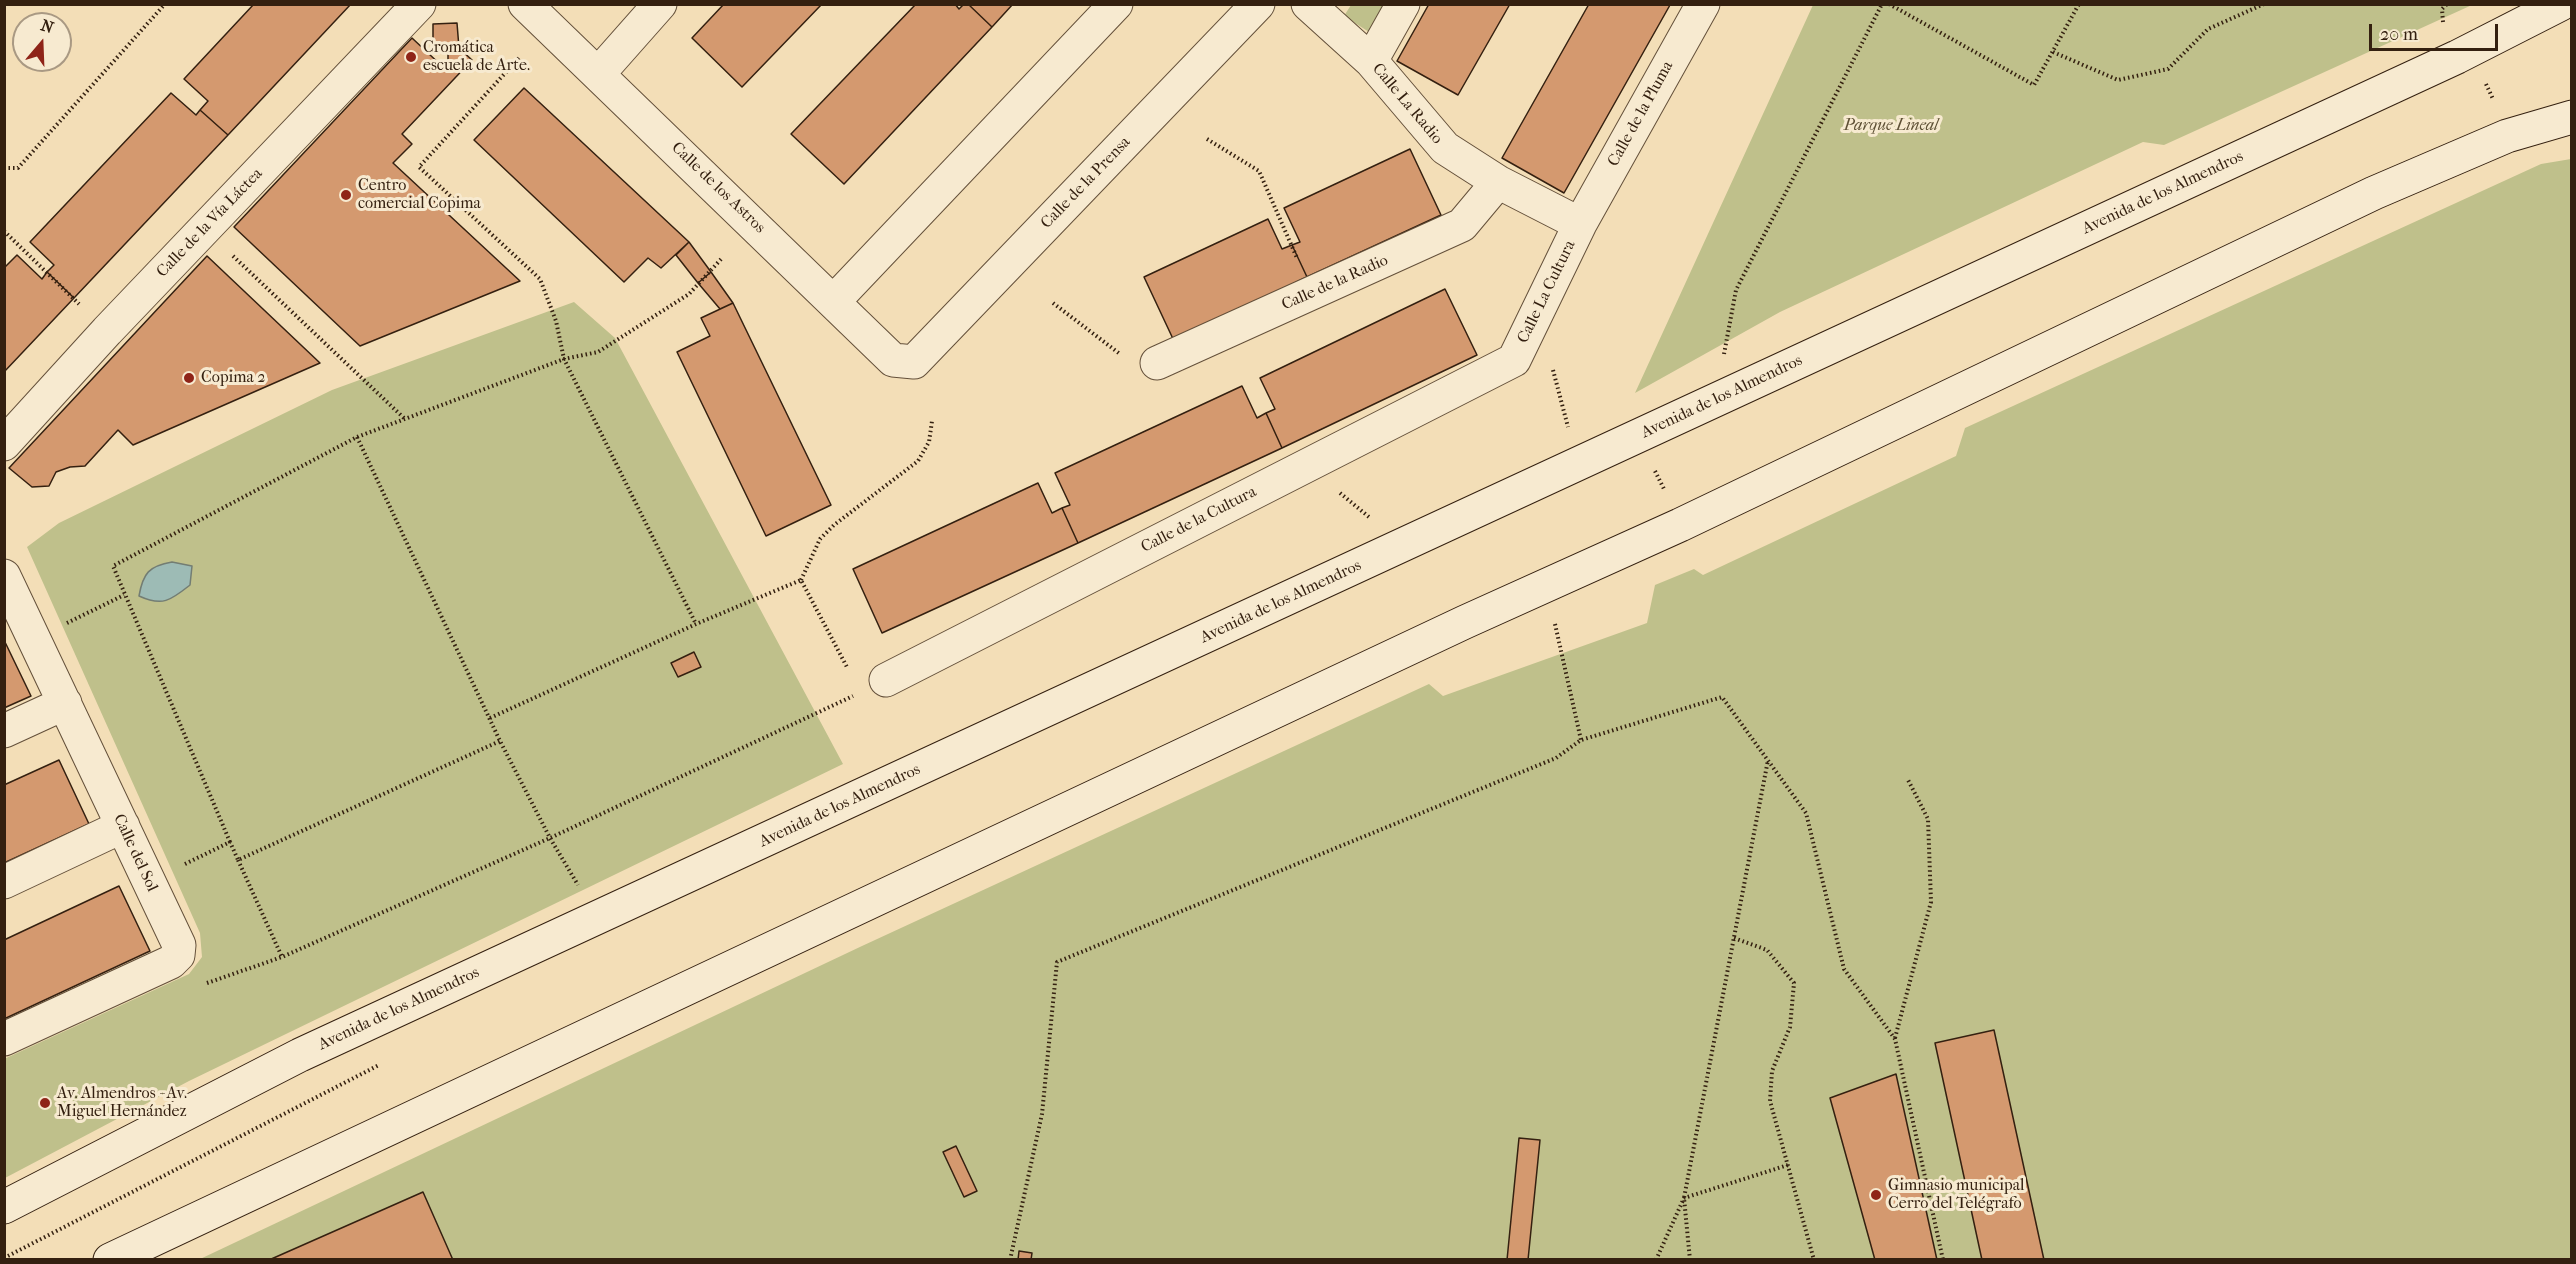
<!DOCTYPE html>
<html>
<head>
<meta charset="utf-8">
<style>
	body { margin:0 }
	#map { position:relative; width:2576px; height:1264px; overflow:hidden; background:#f3deb7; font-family:"IM FELL French Canon",serif }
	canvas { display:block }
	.frame { position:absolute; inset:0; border:6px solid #342010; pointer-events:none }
	.north { position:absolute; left:12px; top:12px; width:60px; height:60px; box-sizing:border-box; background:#f7ead0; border:2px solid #a99983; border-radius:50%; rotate:19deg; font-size:16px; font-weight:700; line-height:24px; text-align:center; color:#342010 }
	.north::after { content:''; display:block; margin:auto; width:21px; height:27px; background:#8f2418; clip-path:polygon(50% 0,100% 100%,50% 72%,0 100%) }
	.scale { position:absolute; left:2369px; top:24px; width:129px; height:27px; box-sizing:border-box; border:3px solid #342010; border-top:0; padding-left:8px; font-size:18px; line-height:21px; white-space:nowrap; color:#342010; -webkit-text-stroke:4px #f7ead0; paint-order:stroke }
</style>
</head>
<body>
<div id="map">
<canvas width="2576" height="1264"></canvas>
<div class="frame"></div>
<div class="north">N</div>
<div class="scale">20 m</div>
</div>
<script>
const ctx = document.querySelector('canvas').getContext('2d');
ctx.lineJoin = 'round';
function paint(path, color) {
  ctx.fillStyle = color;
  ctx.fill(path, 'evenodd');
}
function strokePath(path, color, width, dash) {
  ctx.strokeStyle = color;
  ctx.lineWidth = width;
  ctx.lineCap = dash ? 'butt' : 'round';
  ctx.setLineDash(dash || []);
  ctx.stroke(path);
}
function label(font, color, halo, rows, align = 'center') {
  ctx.font = font + ' "IM FELL French Canon",serif';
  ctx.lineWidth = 6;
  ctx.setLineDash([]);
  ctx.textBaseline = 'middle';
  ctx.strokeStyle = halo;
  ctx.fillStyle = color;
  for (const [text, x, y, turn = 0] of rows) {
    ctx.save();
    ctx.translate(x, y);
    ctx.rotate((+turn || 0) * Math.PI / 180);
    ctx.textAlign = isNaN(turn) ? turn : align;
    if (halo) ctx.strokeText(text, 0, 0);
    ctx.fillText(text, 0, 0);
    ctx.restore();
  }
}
const green = new Path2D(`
	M1351,5H1385L1369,32L1344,16Z
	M1813,5V4L2472,5L2164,145L2143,142L1780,312L1635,393Z
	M2571,159V1259L198,1260L862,946L1429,684L1443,696L1647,623L1655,585L1694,569L1703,575L1956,456L1965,428L2541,164Z
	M574,302L615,338L843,764L189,1081L5,1178L4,1059L189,974L202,957L200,933L27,547L59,523L332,390Z`);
const water = new Path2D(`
	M172,562L192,566L190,585C171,600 163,607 139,596C143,573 149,566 172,562Z`);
const building = new Path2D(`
	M351,4L228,135L200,110L208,101L184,79L254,4Z
	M724,4H822L742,87L692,38Z
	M916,4H955L959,9L964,4H968L992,27L844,184L791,134Z
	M968,4H1013L992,27Z
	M1429,4H1510L1458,95L1397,61Z
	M1589,4L1670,5L1564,193L1502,158Z
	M457,23L459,48L472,60L402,134L412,144L393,163L520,281L360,346L234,227L412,38L444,68L448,62V48H433V24Z
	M524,88L689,242L661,268L648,258L624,282L474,140Z
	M171,93L196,115L200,110L228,135L74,298L47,272L54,265L30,242Z
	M1410,149L1441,215L1307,277L1292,245L1300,242L1284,208Z
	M1268,219L1282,249L1292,245L1307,277L1174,341L1144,277Z
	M689,242L711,272L698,283L676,255Z
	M17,255L42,279L47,272L74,298L4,372V268Z
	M207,256L320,363L133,445L118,430L85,466L70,467L56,472L49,486L32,487L9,468Z
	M711,272L733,303L720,309L698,283Z
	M1445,289L1477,355L1282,448L1266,413L1275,409L1260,378Z
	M733,303L831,505L766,536L677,352L710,336L701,318Z
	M1242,386L1257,418L1266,413L1282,448L1078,543L1062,508L1070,505L1055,473Z
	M1038,483L1052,513L1062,508L1078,543L882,633L853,569Z
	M4,640L31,696L4,708Z
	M694,652L701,667L678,677L671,663Z
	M59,760L89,824L4,863V785Z
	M119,886L150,951L4,1019V940Z
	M1994,1030L2044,1260H1982L1935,1043Z
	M1896,1074L1937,1260H1875L1830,1098Z
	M1519,1138L1540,1140L1528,1260H1507Z
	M956,1146L977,1191L964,1197L943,1152Z
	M423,1192L453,1260H269Z
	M1019,1251L1032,1253L1031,1260H1018Z`);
const path = new Path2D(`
	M1889,4L2034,85L2079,4
	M2443,22L2442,9L2447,4
	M2053,52L2118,80L2168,69L2208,29L2264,4
	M519,58L419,167L540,279L556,321L564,359L696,624
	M2486,84L2493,99
	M1207,139L1259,171L1297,258
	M4,168H18L165,4
	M4,231L79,304
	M233,256L405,419
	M1053,303L1120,354
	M1724,354L1736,290L1882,4
	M1553,370L1568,427
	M357,437L500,741L550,838L578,885
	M1655,471L1664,489
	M1340,493L1369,517
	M801,580L820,539L834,525L918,461L929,442L932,421
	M67,623L124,595
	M1555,624L1581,740
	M490,718L696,624L801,580L848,669
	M230,842L113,566L357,437L564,359L598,352L689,294L723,257
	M238,860L282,957
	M185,864L230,842L238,860L500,741
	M1734,938L1767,950L1794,983L1790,1027L1772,1071L1770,1101L1814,1260
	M207,983L282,957L550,838L853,696
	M1895,1038L1931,902L1928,819L1907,778
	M4,1258L379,1065
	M1010,1260L1042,1114L1057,962L1556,758L1581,740L1722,697L1806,813L1844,969L1895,1039L1943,1260
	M1656,1260L1684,1198L1788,1165
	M1690,1260L1684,1198L1768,760`);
const minor = new Path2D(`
	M525,4L893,360L914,362L1258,4
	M1308,4L1371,61L1445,148L1498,182L1580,224
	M1371,61L1403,4
	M599,73L660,4
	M834,301L1116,4
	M1157,363L1462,225L1498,182
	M4,444L107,331L419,4
	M4,576L179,945L178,955L171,962L4,1039
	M886,680L1514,360L1580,224L1703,4
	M4,731L65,703
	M4,882L123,826`);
const secondary = new Path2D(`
	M4,1207L300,1055L2457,57L2561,4
	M110,1260L1465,622L1680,525L2374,193L2507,136L2572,117`);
const markers = [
	[411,57,6,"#8f2418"],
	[346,195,6,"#8f2418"],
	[189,378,6,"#8f2418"],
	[45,1103,6,"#8f2418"],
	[1876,1195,6,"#8f2418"]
];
const poiNames = [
	["Cromática",423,48],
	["escuela de Arte.",423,66],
	["Centro",358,186],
	["comercial Copima",358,204],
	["Copima 2",201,378],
	["Av. Almendros - Av.",57,1094],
	["Miguel Hernández",57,1112],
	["Gimnasio municipal",1888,1186],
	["Cerro del Telégrafo",1888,1204]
];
const streetNames = [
	["Calle La Radio",1407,104,50],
	["Calle de la Pluma",1641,114,-61],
	["Calle de la Prensa",1086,183,-46],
	["Calle de los Astros",718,188,44],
	["Avenida de los Almendros",2163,193,-25],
	["Calle de la Vía Láctea",210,223,-46],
	["Calle de la Radio",1335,283,-24],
	["Calle La Cultura",1547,292,-64],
	["Avenida de los Almendros",1722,397,-25],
	["Calle de la Cultura",1199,520,-27],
	["Avenida de los Almendros",1281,602,-25],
	["Avenida de los Almendros",840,806,-25],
	["Calle del Sol",135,853,65],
	["Avenida de los Almendros",399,1009,-25]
];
const parkNames = [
	["Parque Lineal",1891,126]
];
paint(green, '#bfc08b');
paint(water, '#9dbbb5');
strokePath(water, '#737d73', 1.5);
paint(building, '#d4996f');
strokePath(building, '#342010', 1.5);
strokePath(minor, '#64503a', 35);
strokePath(secondary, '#342010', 35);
strokePath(path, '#342010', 4, [1.5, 3]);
strokePath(minor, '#f7ead0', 33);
strokePath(secondary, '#f7ead0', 33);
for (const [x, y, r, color] of markers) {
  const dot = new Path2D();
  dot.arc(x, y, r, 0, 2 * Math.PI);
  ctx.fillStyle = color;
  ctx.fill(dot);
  strokePath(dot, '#f7ead0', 2);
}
label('16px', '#342010', '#f7ead0', poiNames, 'left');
label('16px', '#342010', '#f7ead0', streetNames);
label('italic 16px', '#5e5035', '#f7ead0', parkNames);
</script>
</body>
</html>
